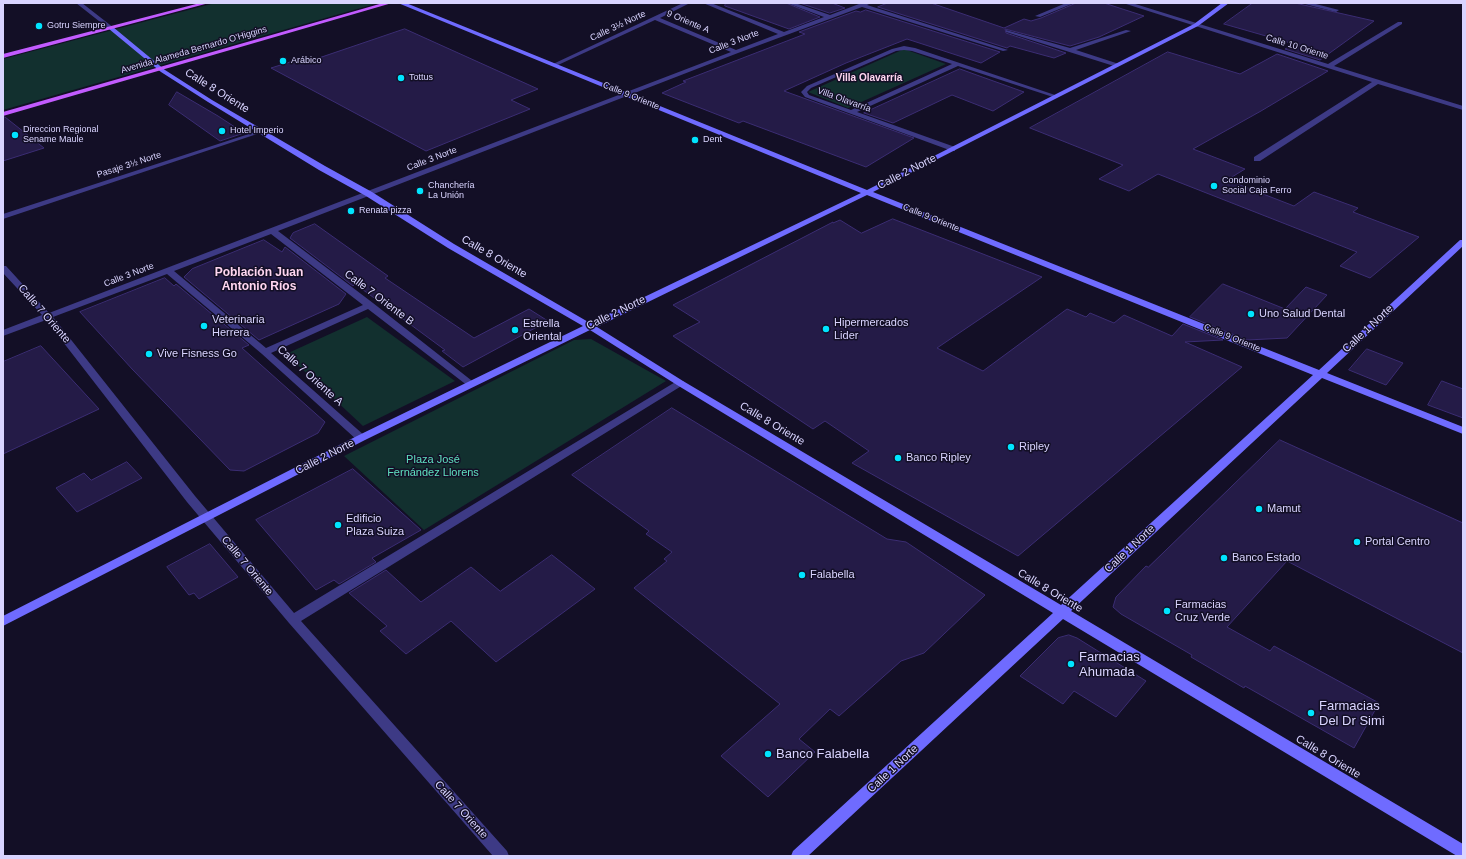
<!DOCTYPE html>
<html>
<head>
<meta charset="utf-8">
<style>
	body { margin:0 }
	#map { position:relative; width:1466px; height:859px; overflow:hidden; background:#130f26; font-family:Arial,sans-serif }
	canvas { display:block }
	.frame { position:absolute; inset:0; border:4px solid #d9d4ff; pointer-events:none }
</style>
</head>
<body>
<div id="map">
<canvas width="1466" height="859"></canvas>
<div class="frame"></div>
</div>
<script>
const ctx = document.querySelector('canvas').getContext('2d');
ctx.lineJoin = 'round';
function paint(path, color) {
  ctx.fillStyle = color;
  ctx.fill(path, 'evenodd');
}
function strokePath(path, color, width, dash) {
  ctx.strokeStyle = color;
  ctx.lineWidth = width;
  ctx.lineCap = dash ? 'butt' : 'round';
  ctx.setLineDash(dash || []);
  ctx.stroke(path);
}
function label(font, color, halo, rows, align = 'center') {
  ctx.font = font + ' Arial,sans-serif';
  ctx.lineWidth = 3;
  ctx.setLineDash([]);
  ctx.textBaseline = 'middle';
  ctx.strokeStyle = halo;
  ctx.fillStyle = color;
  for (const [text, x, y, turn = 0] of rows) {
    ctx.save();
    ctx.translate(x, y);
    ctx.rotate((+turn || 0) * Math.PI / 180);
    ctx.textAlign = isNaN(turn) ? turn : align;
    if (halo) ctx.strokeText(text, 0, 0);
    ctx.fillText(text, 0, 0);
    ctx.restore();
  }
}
const green = new Path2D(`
	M215,3H378L3,110V59Z
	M904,49L946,64L848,108L808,92Z
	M367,317L455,381L363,426L286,354Z
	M591,339L666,381L424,530L344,456L574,340Z`);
const building = new Path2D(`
	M726,3H786L820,17L789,29L725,6Z
	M800,3H832L845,8L830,13Z
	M888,3H931L1004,28L1024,19L1031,21L1041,18L1076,3H1104L1144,16L1099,37L1070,46L1005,29L1006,33L1066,53L1054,58L1010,46L1007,48L878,7Z
	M1253,3H1295L1374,21L1320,60L1285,49L1294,44L1224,24Z
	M866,10L1000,52L981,63L907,39L846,63L784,91L914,138L866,167L743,121L739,123L662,93L686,82L683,81L805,34L799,32L856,11L860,12Z
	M405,29L538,89L511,100L530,109L426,151L271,68L306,57L312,60Z
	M1168,52L1240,74L1277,54L1328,71L1261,111L1193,149L1245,169L1227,180L1294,206L1314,192L1358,208L1353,212L1419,237L1370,278L1340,266L1357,252L1158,174L1129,191L1099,179L1123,165L1030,128Z
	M960,69L1024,92L993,111L952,95L893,123L864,113Z
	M177,92L218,116L244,133L220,141L169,105Z
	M3,117H5L44,148L3,161Z
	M893,219L1042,277L937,348L983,371L1067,309L1086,317L1090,313L1114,323L1124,315L1172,336L1183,324L1223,340L1185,342L1242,367L1018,556L852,463L869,451L825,421L813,429L673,336L700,322L673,305L833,222V223L840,220L861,233Z
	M315,224L388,276L385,278L474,338L529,309L548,321L463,367L442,351L445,350L403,319L355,284L353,286L290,238L293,233Z
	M264,240L282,252L285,247L346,294L339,304L259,340L184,277L192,269Z
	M165,278L174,286L176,284L249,345L242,348L325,422L318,433L244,471L230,470L133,370L80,312Z
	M1223,284L1285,309L1306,287L1327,295L1287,338L1247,340L1190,317Z
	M41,346L99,409L3,454V362Z
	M1367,349L1403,363L1386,385L1349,370Z
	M1442,381L1463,389V418L1428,405Z
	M672,408L887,539L906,542L985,595L924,653L901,661L839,716L830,709L799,739L815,752L768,797L721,756L780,704L634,588L667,561L664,559L672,552L646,534L649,531L572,475Z
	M1280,440L1463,523V653L1287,561L1227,627L1270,651L1274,646L1379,703L1354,748L1245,686L1244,688L1191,657L1192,655L1121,614L1113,607L1116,597L1146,566L1148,567Z
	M127,462L142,478L77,512L56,488L84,473L91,480Z
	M353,469L421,530L372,558L376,562L339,584L334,580L316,590L256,520Z
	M210,544L238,577L199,599L194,593L189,595L167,567Z
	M552,555L595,589L496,662L451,621L406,654L380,631L387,626L349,593L386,570L421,602L471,567L500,591Z
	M1069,635L1077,638L1146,681L1116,717L1074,691L1063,704L1020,676L1058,638Z`);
const street = new Path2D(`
	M76,3H82L114,28L109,29Z
	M683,3H690L660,18L736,50L778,34L703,3H711L784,32L824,17L787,3H795L830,15L859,4L871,3L867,5L1008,50L1003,51L862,7L738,53L278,231L373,303L476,384L471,387L468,386L368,309L271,353L365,436L366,438L365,440H357L262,354L167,274L53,317L195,496L294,613L677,381H683L685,383L683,385L301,621L507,851L509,856H493L289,623L187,502L46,320L3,336V330L42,315L3,273V266H6L49,313L731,52L655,20L558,65L553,64ZM271,234L363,305L266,348L174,271Z
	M1066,3H1074L1040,17L1035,16Z
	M1123,3H1132L1328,64L1398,22H1402V24L1334,66L1463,106V110L1378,84L1260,161H1254V157L1372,82Z
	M1301,3H1312L1339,10L1336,12Z
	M1006,30L1070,48L1126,30L1131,31L1076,50L1119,64L1120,65L1117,67L1006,32Z
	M904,46L915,48L1058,96L1053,97L958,66L857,112L955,147V151H952L805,97L801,92L807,86L892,49ZM904,50L912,51L952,64L851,110L809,95L807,92L811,88L896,51Z
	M258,131L263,132L3,219V214Z`);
const secondary = new Path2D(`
	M398,3H406L867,190L1194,24L1222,3H1229L1198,26L873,192L1319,370L1460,240H1463V246L1327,373L1463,427V434L1322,378L1071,611L1463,844V856H1457L1063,619L808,856H791L793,851L1053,613L677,385L590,330L365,440L3,626V616L357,436L583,326L448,248L366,196L319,170L208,102L161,72L109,29V27H113L165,70L212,100L325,166L372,192L454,244L590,323L861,193ZM867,195L1313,375L1061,605L683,381L597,327Z`);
const primary = new Path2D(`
	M200,3H209L3,58V54Z
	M383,3H392L3,116V112Z`);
const markers = [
	[39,26,4,"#00e5ff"],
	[283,61,4,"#00e5ff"],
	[401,78,4,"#00e5ff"],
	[222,131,4,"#00e5ff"],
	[15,135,4,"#00e5ff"],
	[695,140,4,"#00e5ff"],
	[1214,186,4,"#00e5ff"],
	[420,191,4,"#00e5ff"],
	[351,211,4,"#00e5ff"],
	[1251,314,4,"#00e5ff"],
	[204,326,4,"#00e5ff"],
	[826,329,4,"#00e5ff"],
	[515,330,4,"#00e5ff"],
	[149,354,4,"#00e5ff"],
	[1011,447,4,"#00e5ff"],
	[898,458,4,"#00e5ff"],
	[1259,509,4,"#00e5ff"],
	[338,525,4,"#00e5ff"],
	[1357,542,4,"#00e5ff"],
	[1224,558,4,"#00e5ff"],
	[802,575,4,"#00e5ff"],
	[1167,611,4,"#00e5ff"],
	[1071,664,4,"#00e5ff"],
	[1311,713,4,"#00e5ff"],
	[768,754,4,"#00e5ff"]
];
const farStreetnames = [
	["9 Oriente A",688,22,23],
	["Calle 3½ Norte",618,26,-25],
	["Calle 3 Norte",734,42,-21],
	["Calle 10 Oriente",1297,47,17],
	["Avenida Alameda Bernardo O'Higgins",194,50,-16],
	["Calle 9 Oriente",631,96,22],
	["Villa Olavarría",844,100,20],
	["Calle 3 Norte",432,159,-21],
	["Pasaje 3½ Norte",129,165,-18],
	["Calle 9 Oriente",931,218,22],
	["Calle 3 Norte",129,275,-21],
	["Calle 9 Oriente",1232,338,22]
];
const farPoinames = [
	["Gotru Siempre",47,26],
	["Arábico",291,61],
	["Tottus",409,78],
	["Direccion Regional",23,130],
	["Sename Maule",23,140],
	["Hotel Imperio",230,131],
	["Dent",703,140],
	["Condominio",1222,181],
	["Social Caja Ferro",1222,191],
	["Chanchería",428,186],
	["La Unión",428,196],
	["Renata pizza",359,211]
];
const farNeighbourhoodnames = [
	["Villa Olavarría",869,78]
];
const streetNames = [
	["Calle 8 Oriente",217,91,32],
	["Calle 2 Norte",907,172,-27],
	["Calle 8 Oriente",494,257,30],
	["Calle 7 Oriente B",379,298,37],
	["Calle 2 Norte",616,313,-26],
	["Calle 7 Oriente",44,314,49],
	["Calle 1 Norte",1368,329,-43],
	["Calle 7 Oriente A",310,376,42],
	["Calle 8 Oriente",772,424,31],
	["Calle 2 Norte",325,457,-27],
	["Calle 1 Norte",1130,549,-43],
	["Calle 7 Oriente",247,566,50],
	["Calle 8 Oriente",1050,591,31],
	["Calle 8 Oriente",1328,757,31],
	["Calle 1 Norte",893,769,-43],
	["Calle 7 Oriente",461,810,48]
];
const poiNames = [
	["Uno Salud Dental",1259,314],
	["Veterinaria",212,320],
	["Herrera",212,333],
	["Hipermercados",834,323],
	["Lider",834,336],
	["Estrella",523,324],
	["Oriental",523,337],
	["Vive Fisness Go",157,354],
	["Ripley",1019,447],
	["Banco Ripley",906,458],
	["Mamut",1267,509],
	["Edificio",346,519],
	["Plaza Suiza",346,532],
	["Portal Centro",1365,542],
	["Banco Estado",1232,558],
	["Falabella",810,575],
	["Farmacias",1175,605],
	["Cruz Verde",1175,618]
];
const parkNames = [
	["Plaza José",433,460],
	["Fernández Llorens",433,473]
];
const neighbourhoodNames = [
	["Población Juan",259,273],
	["Antonio Ríos",259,287]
];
const nearPoinames = [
	["Farmacias",1079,657],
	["Ahumada",1079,672],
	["Farmacias",1319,706],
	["Del Dr Simi",1319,721],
	["Banco Falabella",776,754]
];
paint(green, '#12302f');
paint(building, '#241b47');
strokePath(building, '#3b2d73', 1);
paint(street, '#3d3a85');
paint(secondary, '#6f6bff');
paint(primary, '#c25bff');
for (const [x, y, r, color] of markers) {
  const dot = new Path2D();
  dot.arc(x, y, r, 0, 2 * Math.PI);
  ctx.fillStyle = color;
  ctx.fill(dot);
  strokePath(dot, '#130f26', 1.5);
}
label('9px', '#d9d4ff', '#130f26', farStreetnames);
label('9px', '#d9d4ff', '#130f26', farPoinames, 'left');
label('bold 10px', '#ffd6f0', '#130f26', farNeighbourhoodnames);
label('11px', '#d9d4ff', '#130f26', streetNames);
label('11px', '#d9d4ff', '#130f26', poiNames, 'left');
label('11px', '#5fe0c0', '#130f26', parkNames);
label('bold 12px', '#ffd6f0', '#130f26', neighbourhoodNames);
label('13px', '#d9d4ff', '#130f26', nearPoinames, 'left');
</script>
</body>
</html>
